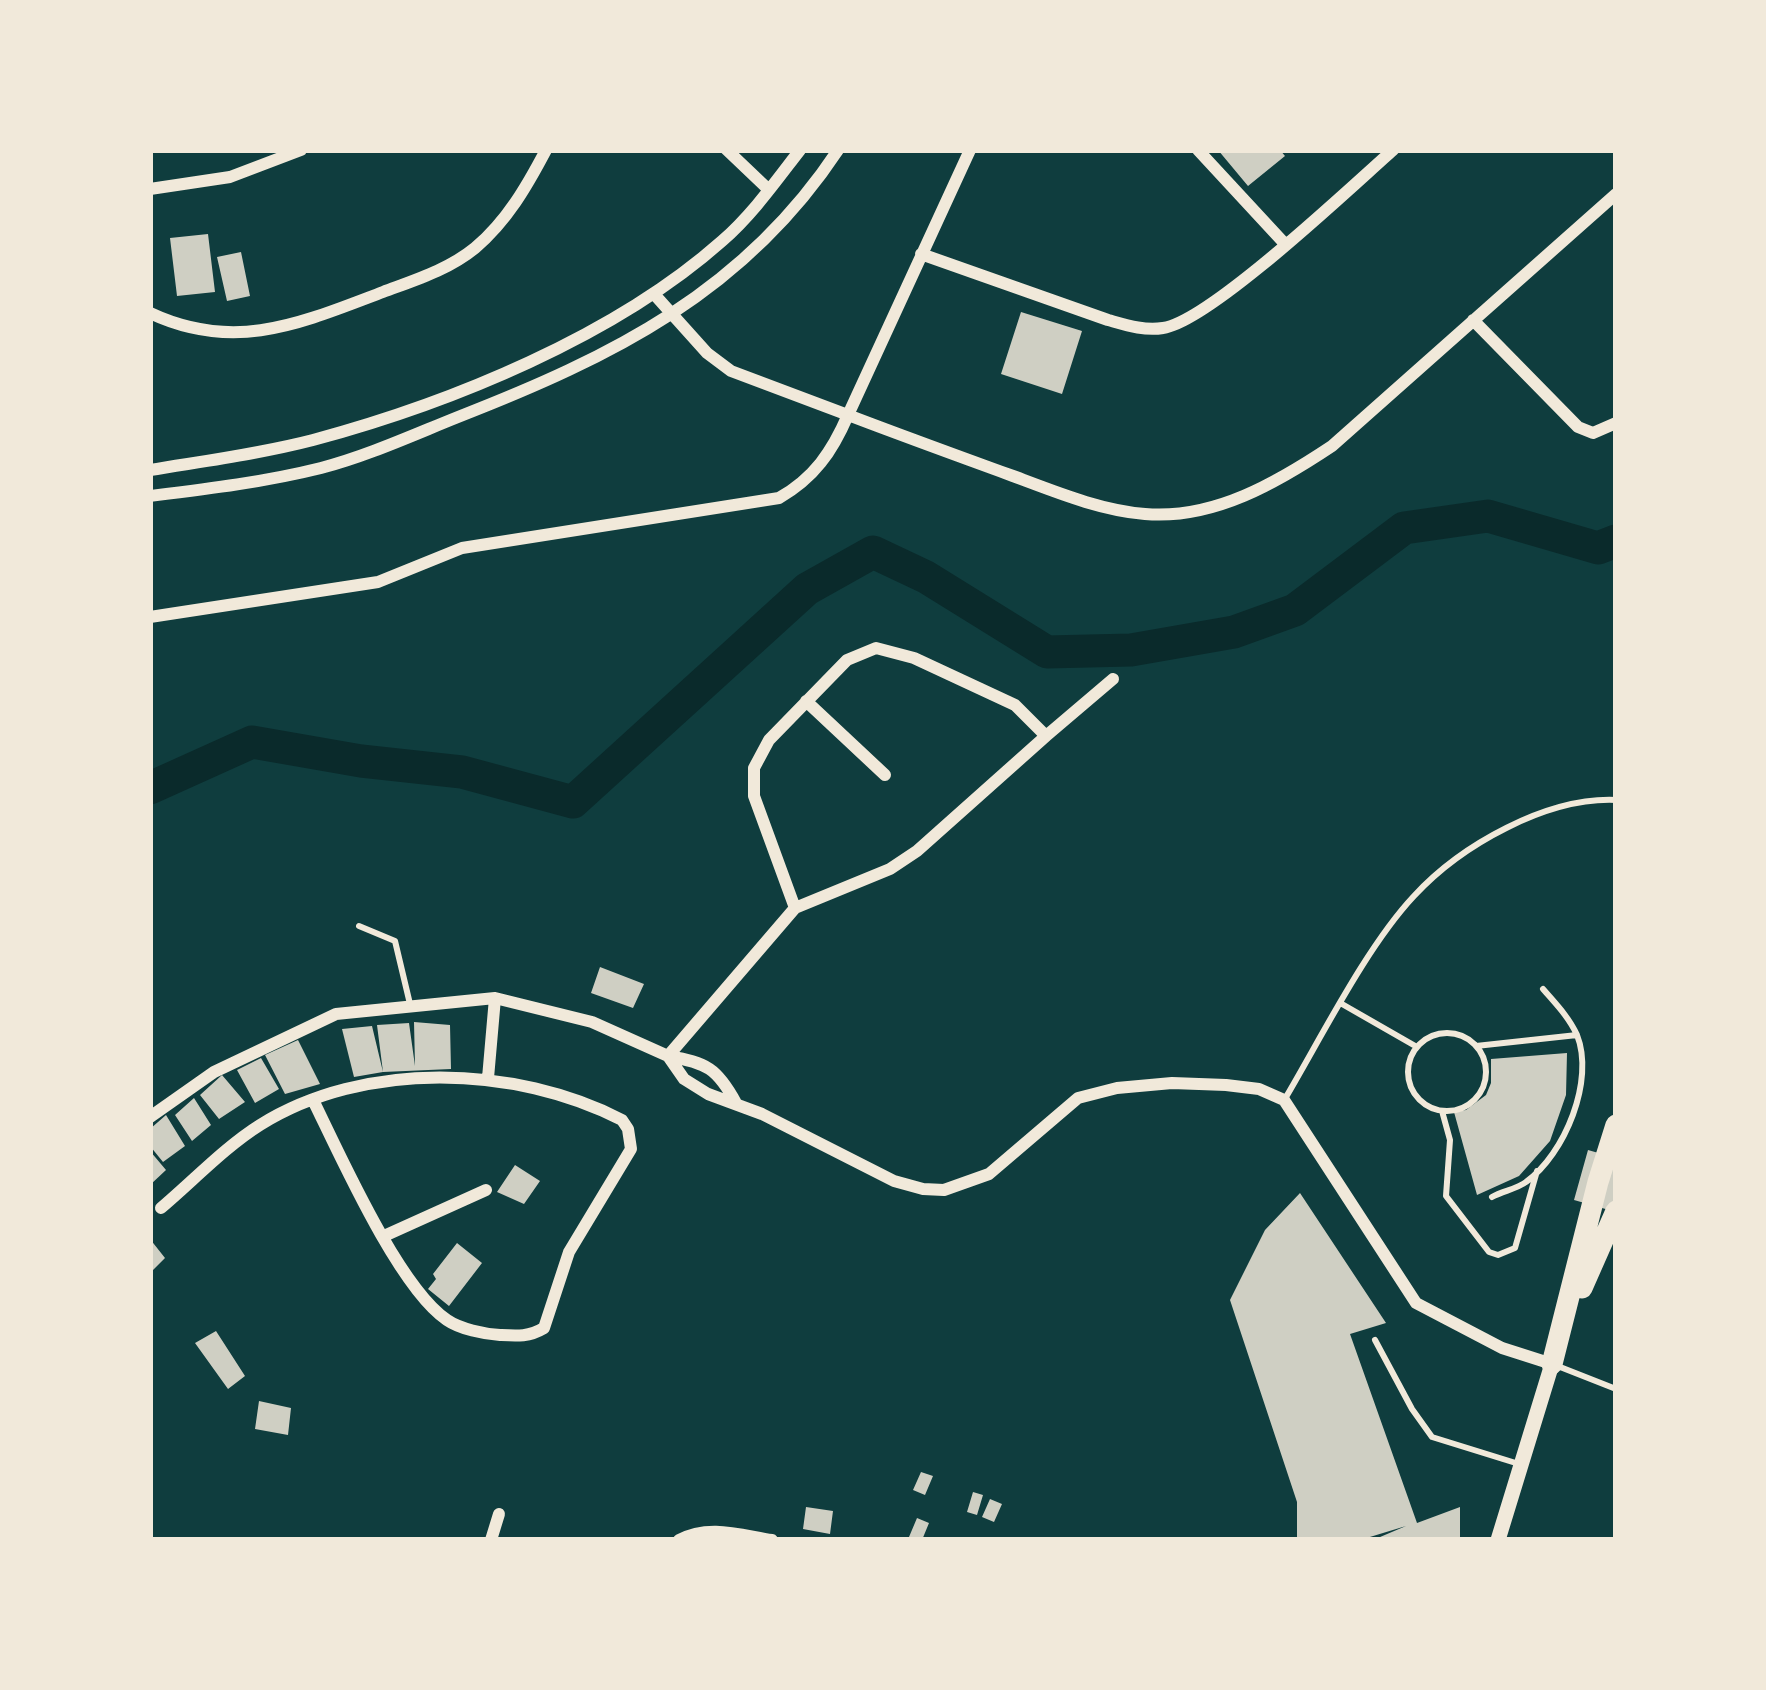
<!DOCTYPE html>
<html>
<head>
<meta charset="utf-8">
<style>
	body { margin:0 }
	#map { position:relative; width:1766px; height:1690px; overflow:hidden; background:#0f3d3e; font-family:"Crimson Pro",serif }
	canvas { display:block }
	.frame { position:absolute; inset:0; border:153px solid #f1e9da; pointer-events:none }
</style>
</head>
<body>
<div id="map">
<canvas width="1766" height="1690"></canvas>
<div class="frame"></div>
</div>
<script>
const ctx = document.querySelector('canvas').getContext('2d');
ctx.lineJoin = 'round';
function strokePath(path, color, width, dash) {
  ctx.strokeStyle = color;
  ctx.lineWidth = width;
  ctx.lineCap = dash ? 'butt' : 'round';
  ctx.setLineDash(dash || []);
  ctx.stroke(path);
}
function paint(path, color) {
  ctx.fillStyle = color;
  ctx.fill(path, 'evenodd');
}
const river = new Path2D(`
	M150,788L252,742L361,761L462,772L573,802L807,589L873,552L926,577L1047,652L1131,650L1234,632L1295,610L1404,528L1488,516L1598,548L1616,541`);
const building = new Path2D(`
	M1218,150H1280L1285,156L1248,186Z
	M208,234L215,292L177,296L170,238Z
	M241,252L250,296L227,301L217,257Z
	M1021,312L1082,331L1062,394L1001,374Z
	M600,967L644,984L633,1008L591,993Z
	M414,1022L450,1025L451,1069L383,1072L377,1025L409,1023L415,1066Z
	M372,1026L383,1072L354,1077L342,1029Z
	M298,1040L320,1084L285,1094L265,1055Z
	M1567,1053L1566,1095L1550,1141L1519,1176L1477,1195L1454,1112L1466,1110L1486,1095L1491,1083V1059Z
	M261,1058L279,1089L255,1103L237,1070Z
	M222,1075L245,1102L219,1119L200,1095Z
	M194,1098L211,1125L192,1141L175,1115Z
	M166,1115L185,1146L163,1162L150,1146V1129Z
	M1588,1150L1616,1158V1212L1574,1200Z
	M150,1151L166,1170L150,1185Z
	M515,1165L540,1181L524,1204L497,1192Z
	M1300,1193L1386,1323L1350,1334L1417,1523L1460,1507V1538L1373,1540L1406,1526L1360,1540H1297V1502L1230,1300L1265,1230Z
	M150,1239L165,1258L150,1273Z
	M457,1243L482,1263L449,1306L428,1289L436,1279L433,1274Z
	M216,1331L245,1376L228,1389L195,1343Z
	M259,1401L291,1408L288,1435L255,1429Z
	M921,1472L933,1476L925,1495L913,1490Z
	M973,1492L983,1495L977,1515L967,1512Z
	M990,1499L1002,1504L994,1522L982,1517Z
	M806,1507L833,1511L830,1534L803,1529Z
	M917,1518L929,1523L922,1540L909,1537Z`);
const service = new Path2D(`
	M359,926L395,941L410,1004
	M1342,1004L1417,1047
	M1408 1072a39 39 0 1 1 78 0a39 39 0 1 1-78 0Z
	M1476,1046L1577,1035
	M1286,1097C1322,1036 1367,946 1414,896C1461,845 1547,797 1616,800
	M1442,1111L1450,1140L1446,1196L1489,1252L1498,1255L1515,1248L1537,1171
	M1492,1197C1502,1191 1517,1189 1526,1182C1565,1154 1595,1080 1577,1035C1569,1017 1555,1003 1543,989
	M1375,1340L1412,1409L1432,1437L1519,1464
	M1555,1365L1616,1389`);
const minor = new Path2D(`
	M727,150L769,190
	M1198,150L1285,244
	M150,189L230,177L301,150
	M921,254L1108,320C1126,325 1144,331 1163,328C1209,322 1351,187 1393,150
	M654,294L707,353L731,371L848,415L970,150
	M150,313C235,353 301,323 383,292C415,280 448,270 475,248C507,221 527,186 546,150
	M1473,320L1578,427L1593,433L1616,423
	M150,470C204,461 259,454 313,440C451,403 615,336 722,241C752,215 776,181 800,150
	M150,496C207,489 265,482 321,468C367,456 413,435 458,417C612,357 744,292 838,150
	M150,617L378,582L462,548L779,498C814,478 832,452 848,415C903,436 958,456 1013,476C1056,492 1099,510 1145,514C1214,520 1278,482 1332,446L1616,194
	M806,701L885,775
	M1046,736L1113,679
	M668,1056L795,908L890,869L917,851L1046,736L1015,705L914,658L876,648L847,660L769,740L754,768V796L795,908
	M668,1056C707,1063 717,1068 736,1103
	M488,1078L495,998
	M150,1117L214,1072L336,1014L495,998L592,1022L668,1056L684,1079L708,1094L762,1114L894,1181L923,1189L944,1190L989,1174L1078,1098L1117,1088L1172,1083L1226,1085L1259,1089L1284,1100L1416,1303L1502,1348L1552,1364
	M161,1208C193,1181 225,1147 260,1125C364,1060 515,1065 622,1120L628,1129L631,1149L569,1252L544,1328C529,1337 517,1336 500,1335C484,1334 460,1329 447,1320C399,1288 340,1155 313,1100
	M384,1236L486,1190
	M491,1540L499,1514
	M679,1540C709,1524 740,1535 772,1540`);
const tertiary = new Path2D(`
	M1498,1540L1552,1364`);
const motorway = new Path2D(`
	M1582,1288L1616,1211
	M1552,1364L1598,1182L1616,1125`);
strokePath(river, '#0a2a2b', 33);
paint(building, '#cfcfc3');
strokePath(service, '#f1e9da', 6);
strokePath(minor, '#f1e9da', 12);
strokePath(tertiary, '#f1e9da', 15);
strokePath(motorway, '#f1e9da', 21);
</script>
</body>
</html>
